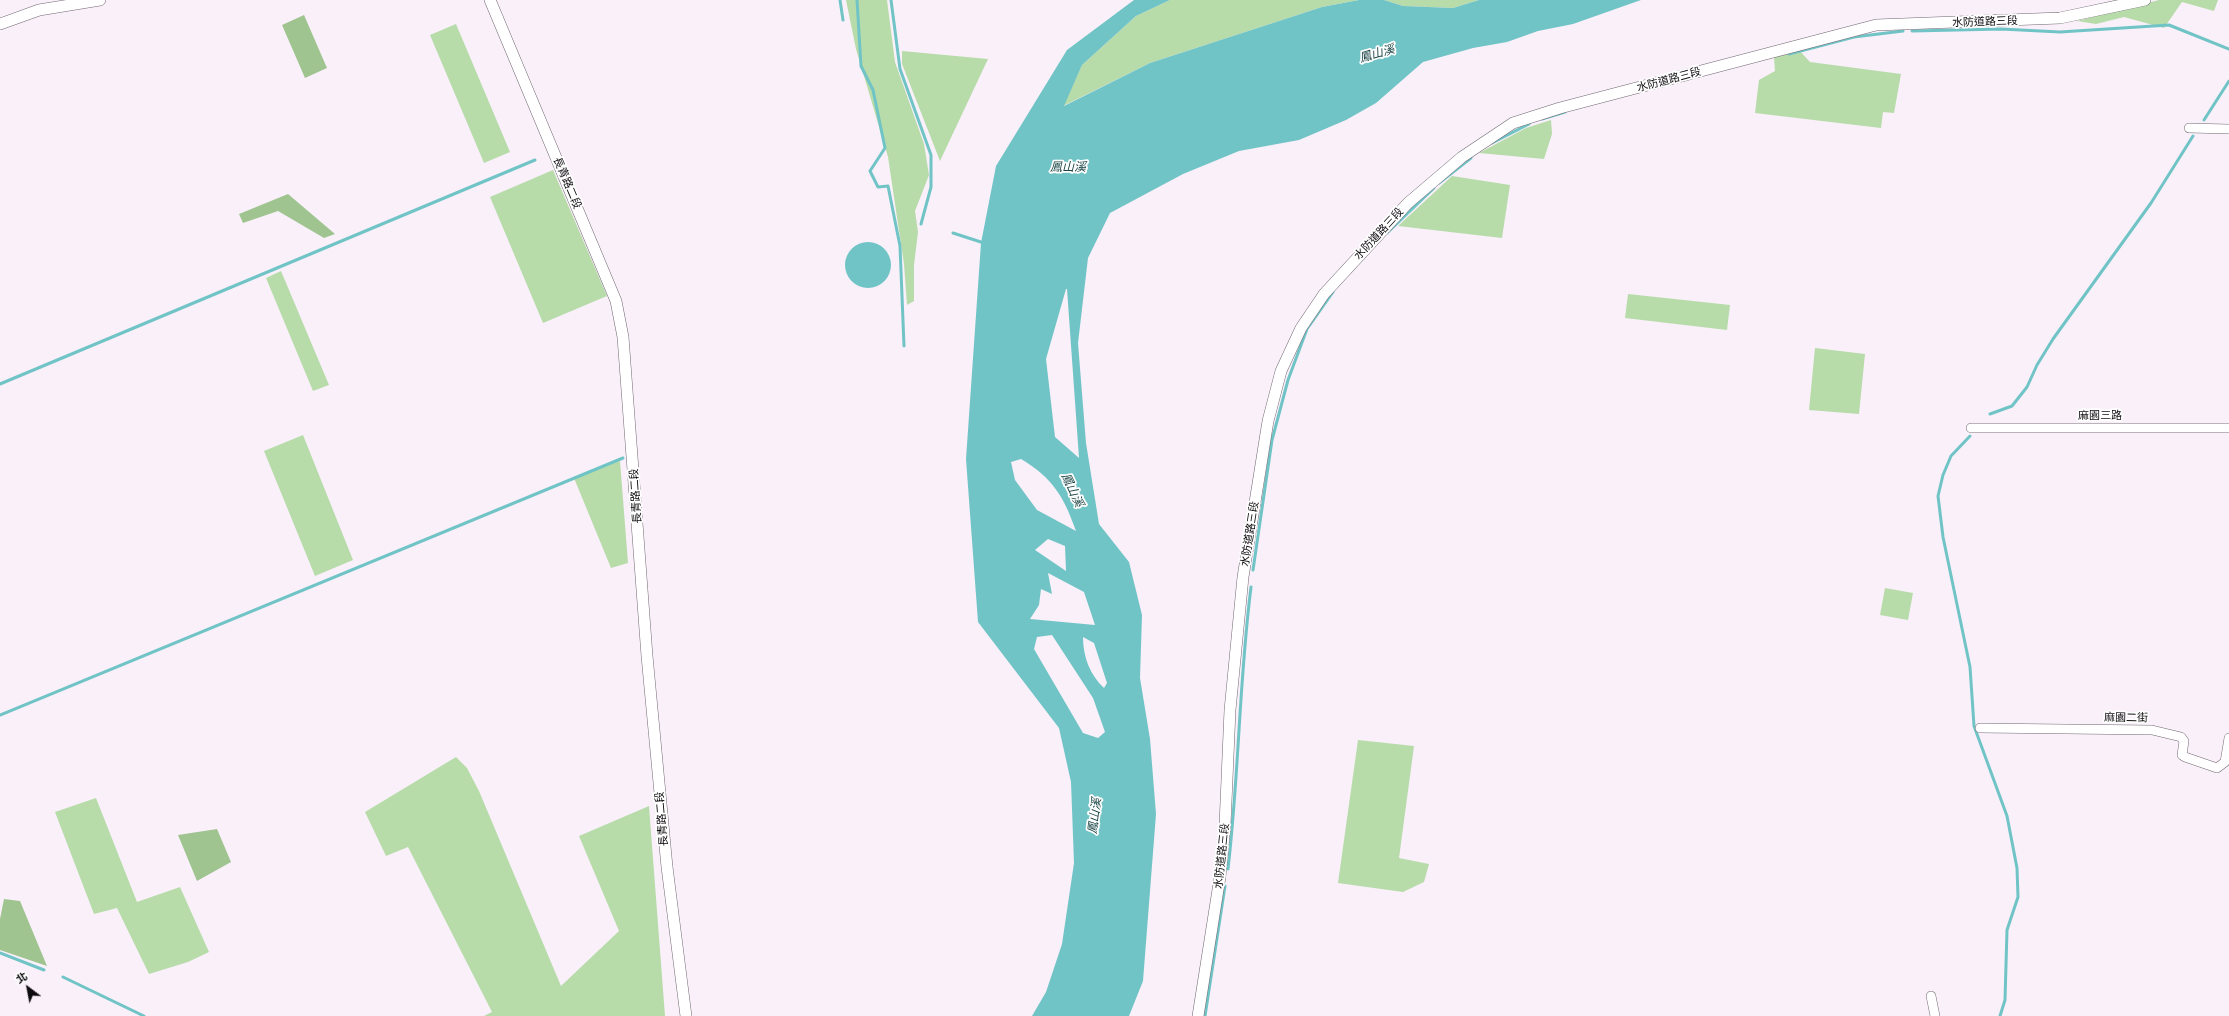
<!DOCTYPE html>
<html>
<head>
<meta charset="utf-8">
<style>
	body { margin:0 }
	#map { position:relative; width:2229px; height:1016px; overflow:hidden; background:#f9f0fa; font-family:"IBM Plex Sans","Noto Sans TC",sans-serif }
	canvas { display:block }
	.north { position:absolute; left:8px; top:968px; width:40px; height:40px; -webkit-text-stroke:3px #fff; paint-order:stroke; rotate:328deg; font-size:11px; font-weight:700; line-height:16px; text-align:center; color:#0e0b0e }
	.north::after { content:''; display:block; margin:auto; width:14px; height:18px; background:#0e0b0e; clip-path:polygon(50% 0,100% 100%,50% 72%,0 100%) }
</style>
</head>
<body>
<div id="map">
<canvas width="2229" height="1016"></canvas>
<div class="north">北</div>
</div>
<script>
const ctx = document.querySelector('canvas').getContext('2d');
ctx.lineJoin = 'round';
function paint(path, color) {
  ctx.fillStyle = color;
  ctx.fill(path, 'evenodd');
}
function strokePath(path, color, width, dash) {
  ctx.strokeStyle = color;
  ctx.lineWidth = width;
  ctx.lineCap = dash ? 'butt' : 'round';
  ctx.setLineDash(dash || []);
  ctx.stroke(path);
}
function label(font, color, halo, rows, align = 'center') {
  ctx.font = font + ' "IBM Plex Sans","Noto Sans TC",sans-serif';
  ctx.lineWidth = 3.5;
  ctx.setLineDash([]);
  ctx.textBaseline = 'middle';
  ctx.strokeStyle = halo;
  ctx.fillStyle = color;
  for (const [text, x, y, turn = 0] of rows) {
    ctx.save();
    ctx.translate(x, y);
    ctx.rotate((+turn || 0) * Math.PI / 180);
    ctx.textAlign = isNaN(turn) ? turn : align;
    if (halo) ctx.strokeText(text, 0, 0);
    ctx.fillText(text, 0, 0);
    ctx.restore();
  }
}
const green = new Path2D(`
	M846,0H887L895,62L924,144L929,175L915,211L918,232L914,265V301L907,305L904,264L888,157L856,49Z
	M1170,0H1359L1322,7L1150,63L1063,106L1082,65L1136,16Z
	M1384,0H1479L1453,8L1403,6Z
	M2159,0H2218L2214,11L2182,2L2164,28L2124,17L2096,24L2077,21Z
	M456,24L510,152L484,163L430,35Z
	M1799,50L1810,62L1901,74L1894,113L1883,112L1881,128L1755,113L1759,80L1775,71L1774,57Z
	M902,51L988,59L940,161L902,64Z
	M1551,120L1552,134L1544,159L1479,153L1526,128Z
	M553,170L607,296L543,323L490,197Z
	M1452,176L1510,185L1502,238L1398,226Z
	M281,271L329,385L313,391L266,278Z
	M1628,294L1730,305L1727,330L1625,318Z
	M1815,348L1865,354L1859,414L1809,410Z
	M303,435L353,560L315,576L264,451Z
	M620,461L628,563L611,568L574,478Z
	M1885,588L1913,593L1908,620L1880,615Z
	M1358,740L1414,746L1399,858L1429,864L1424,882L1403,892L1338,883Z
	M456,757L467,768L479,791L561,986L619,931L579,836L649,806L665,1016H484L492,1012L408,847L386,856L365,812Z
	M96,798L137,902L180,887L209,952L188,962L149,974L117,908L94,914L55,812Z`);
const forest = new Path2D(`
	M304,15L327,68L305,78L282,25Z
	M288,194L335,234L324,238L278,211L243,223L239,214Z
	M217,829L231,862L197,881L178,835Z
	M4,899L20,901L47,966L0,950V919Z`);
const water = new Path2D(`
	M1134,0H1170L1136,16L1082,65L1064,106L1150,63L1322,7L1359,0H1384L1403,6L1453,8L1479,0H1641L1573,24L1538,31L1507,42L1473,48L1423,62L1376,103L1346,120L1299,140L1239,151L1183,174L1110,213L1088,258L1078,343L1086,443L1099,524L1129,562L1142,615L1140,678L1150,739L1156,814L1143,981L1129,1016H1032L1046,992L1062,944L1074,863L1071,782L1059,728L978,622L966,459L981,243L996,166L1067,50ZM1066,289H1067L1079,458L1055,437L1046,359ZM1021,459C1053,478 1064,497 1076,531L1037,510L1015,480L1011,462ZM1048,539L1065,546L1066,571L1035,550ZM1048,573L1084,592L1095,625L1030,619L1039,605L1041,589L1052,594ZM1052,635L1093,698L1105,732L1098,738L1083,733L1034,649L1037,637ZM1083,637L1094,643L1107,683L1104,688C1090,675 1083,657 1083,637Z
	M845 265a23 23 0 1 1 46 0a23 23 0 1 1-46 0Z`);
const stream = new Path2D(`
	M840,0L843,20
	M857,0L861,66L873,90L885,148L870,171L878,187L888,186L900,246L904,346
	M891,0L900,69L931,155V187L921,224
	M1912,31L2001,29L2060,32L2169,25L2229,49
	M1789,54L1854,37L1903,31
	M1542,119L1565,112
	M2204,120L2229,81
	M1492,143L1529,124
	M1439,183L1471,158
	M953,233L984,243
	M1387,233L1434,188
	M0,384L535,160
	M1990,414L2012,406L2027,387L2037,365L2053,339L2151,203L2193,136
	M1970,436L1951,456L1943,475L1938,496L1943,537L1970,667L1974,726L2007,816L2017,868L2018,897L2007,930L2005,1000L2000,1016
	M1253,570L1272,440L1288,380L1307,329L1333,292
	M0,715L623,458
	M1228,869C1239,775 1239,681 1251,587
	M0,953L44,970
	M63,977L144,1016
	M1205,1016L1225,886`);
const minor = new Path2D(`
	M2189,128L2229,129
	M1971,428H2229
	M1980,728L2152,730L2181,737L2184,741L2182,755L2185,757L2217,768L2225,762L2229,738
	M1931,996L1935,1016`);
const tertiary = new Path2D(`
	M490,0L616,301L623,337L647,656L667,867L686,1016
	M0,24L39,10L100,0
	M1198,1016L1220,877L1225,825L1230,710L1243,577L1268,421L1281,371L1301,328L1324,294L1408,203L1462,157L1513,123L1560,108L1876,25L2060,18L2145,0`);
const streetNames = [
	["水防道路三段",1985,22,-2],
	["水防道路三段",1669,80,-15],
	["長青路二段",567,183,67],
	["水防道路三段",1379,234,-47],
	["麻園三路",2100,416],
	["長青路二段",636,496,-94],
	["水防道路三段",1250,534,-81],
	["麻園二街",2126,718,1],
	["長青路二段",662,819,-95],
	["水防道路三段",1222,856,-84]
];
const waterNames = [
	["鳳山溪",1377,54,-16],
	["鳳山溪",1068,168],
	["鳳山溪",1072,490,65],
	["鳳山溪",1095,816,-83]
];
paint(green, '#b7dca9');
paint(forest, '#9fc490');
paint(water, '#70c4c6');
strokePath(stream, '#70c4c6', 3);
strokePath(minor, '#706871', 10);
strokePath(tertiary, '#706871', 12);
strokePath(minor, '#fff', 9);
strokePath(tertiary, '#fff', 11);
label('11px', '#0e0b0e', '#fff', streetNames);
label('italic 12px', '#1b4344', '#fff', waterNames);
</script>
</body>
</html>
